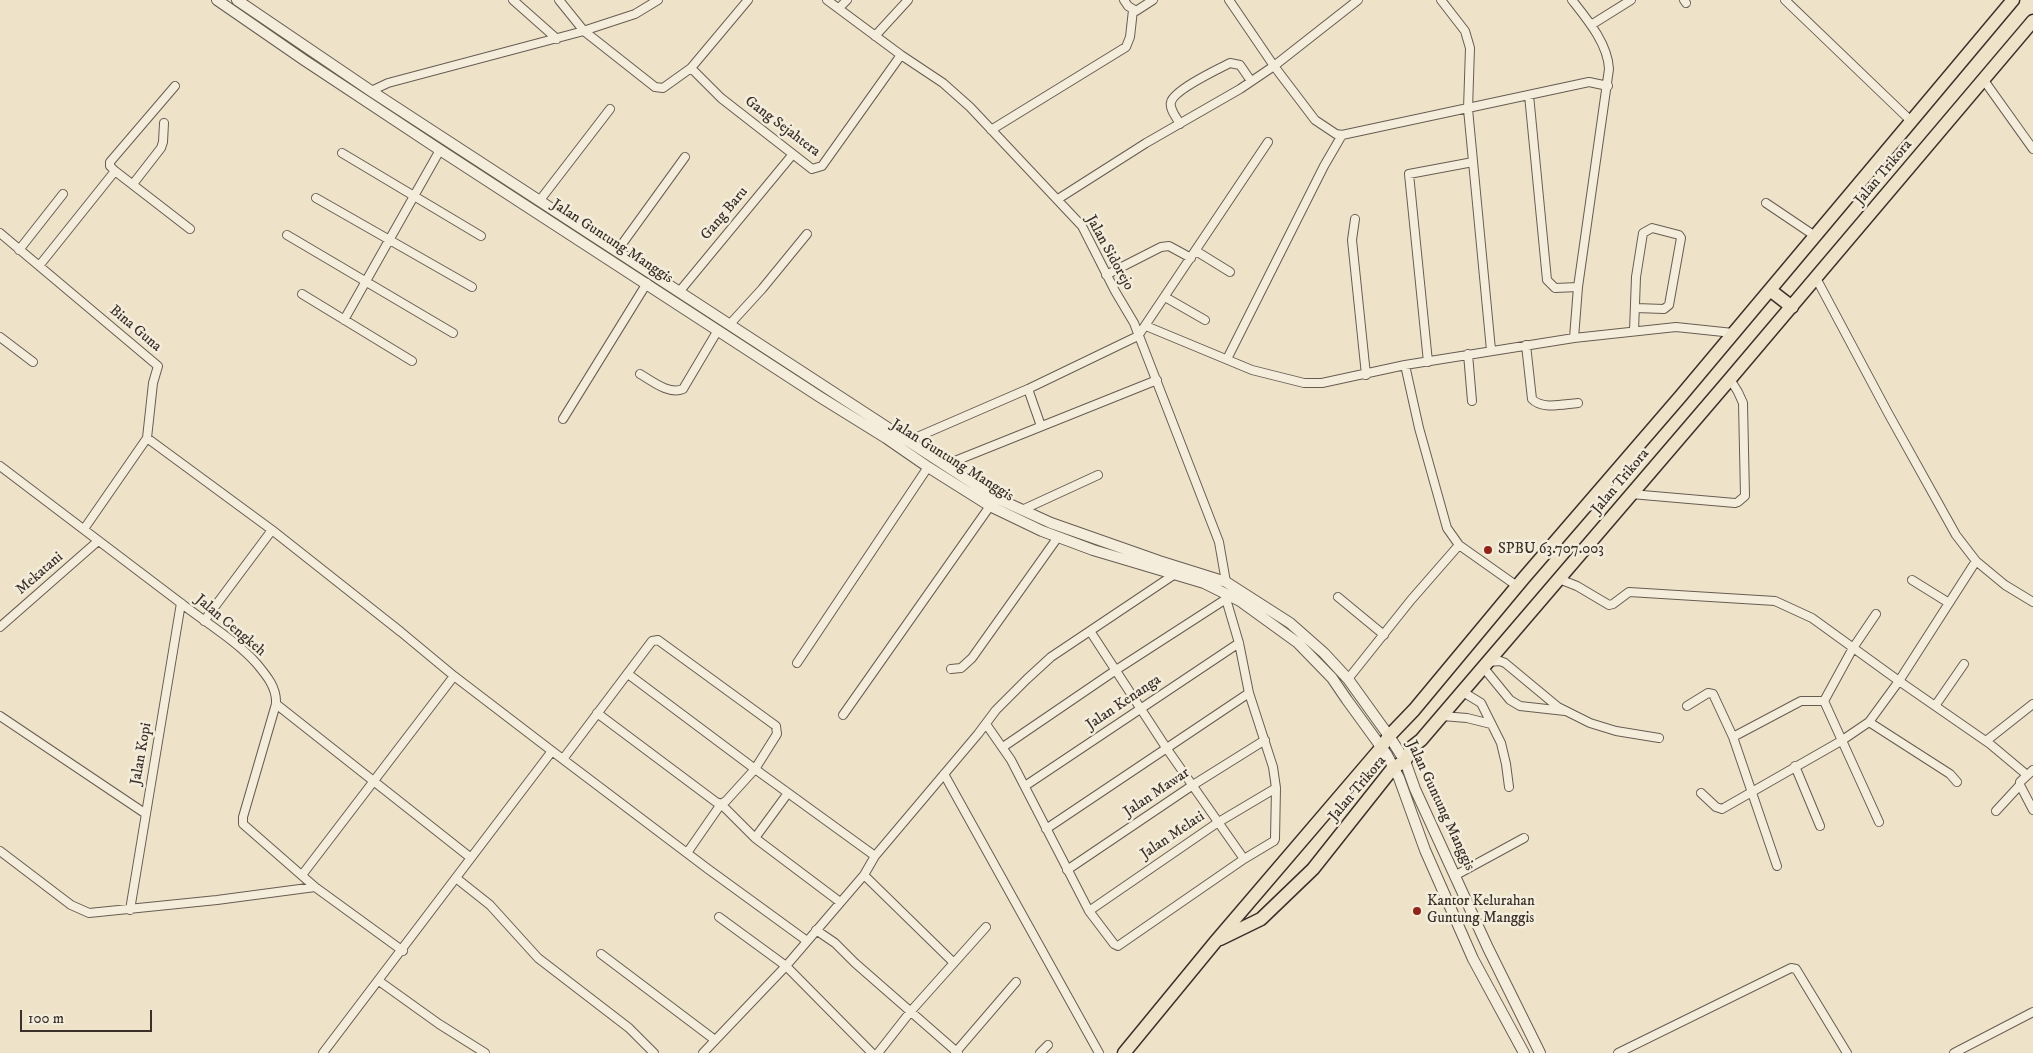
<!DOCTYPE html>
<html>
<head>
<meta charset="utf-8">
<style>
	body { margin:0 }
	#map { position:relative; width:2033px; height:1053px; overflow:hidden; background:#eee3c9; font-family:"IM FELL DW Pica",serif }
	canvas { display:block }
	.scale { position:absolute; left:20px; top:1010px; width:132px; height:22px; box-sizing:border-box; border:2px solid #3b2f2a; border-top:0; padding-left:6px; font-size:15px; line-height:18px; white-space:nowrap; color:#3b2f2a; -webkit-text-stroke:4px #f4eddc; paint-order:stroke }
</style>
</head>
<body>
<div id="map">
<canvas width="2033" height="1053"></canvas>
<div class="scale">100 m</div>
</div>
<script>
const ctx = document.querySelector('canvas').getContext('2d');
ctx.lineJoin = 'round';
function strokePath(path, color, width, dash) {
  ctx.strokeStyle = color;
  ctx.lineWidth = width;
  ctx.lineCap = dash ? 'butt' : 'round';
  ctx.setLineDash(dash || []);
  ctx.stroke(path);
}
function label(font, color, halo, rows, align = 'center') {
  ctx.font = font + ' "IM FELL DW Pica",serif';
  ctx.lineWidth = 5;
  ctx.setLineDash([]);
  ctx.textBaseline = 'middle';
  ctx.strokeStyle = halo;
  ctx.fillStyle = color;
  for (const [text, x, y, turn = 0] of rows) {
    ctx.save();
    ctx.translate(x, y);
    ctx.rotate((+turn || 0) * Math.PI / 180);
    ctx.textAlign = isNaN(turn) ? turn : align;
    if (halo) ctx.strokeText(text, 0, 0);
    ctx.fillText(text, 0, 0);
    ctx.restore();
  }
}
const minor = new Path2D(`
	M513,0L557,39
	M559,0L584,31L655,87L663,88L691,68
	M748,0L691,68L721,98L812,169L822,166L901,55
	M827,0L901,55L943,83L970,107L1082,226L1115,291L1134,323L1219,542L1226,582
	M1124,0L1128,6L1136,11L1153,0
	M1229,0L1274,66L1315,120L1336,134L1342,135L1589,82L1608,86
	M1441,0L1465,31L1470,48L1468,109L1491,350
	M1572,0C1587,19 1608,44 1609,69L1578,287L1574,338
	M1684,0L1686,3
	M1785,0L1911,121
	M839,8L847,0
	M1591,25L1631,0
	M875,36L908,0
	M1983,79L2033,149
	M371,91L388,83L580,32L635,14L658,0
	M1529,95L1547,280L1555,288L1578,287
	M1180,124C1177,118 1169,109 1171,102C1174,90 1218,69 1230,63L1240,65L1251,81
	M991,130L1126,47L1130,37L1133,10
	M342,153L481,236
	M115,171L110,166V162L175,86
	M133,184L161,148L163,142L164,123
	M316,198L472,287
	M1058,199L1146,143L1240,89L1274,66L1358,0
	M540,200L610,109
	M1766,203L1815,236
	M1355,219L1352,240L1366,375
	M0,233L158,366L153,383L147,438L84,529
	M287,235L453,333
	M19,250L63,194
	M617,251L685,157
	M1196,251L1230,272
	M39,266L115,171L190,229
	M1106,275L1161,247L1169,246L1191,258
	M1816,278L1888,413L1956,535L1976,561L2005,585L2033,602
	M679,292L793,154
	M302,294L412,361
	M1165,297L1205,320
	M344,320L440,150
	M730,324L762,289L807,234
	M1146,326L1252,370L1304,383H1322L1405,365L1574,338L1676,327L1733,333
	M1634,331L1636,277L1643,233L1652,228L1679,235L1681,238L1669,305L1664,309L1636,308
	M0,337L33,362
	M1526,345L1532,399C1542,410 1564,404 1578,403
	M1468,354L1472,401
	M1227,359L1324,166L1342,135
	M1428,362L1409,174L1473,162
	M1405,365L1419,428L1447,528L1459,545L1517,586
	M640,374C652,381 669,395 683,389L718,330
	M1028,389L1041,426
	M563,419L647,283
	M147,438L272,530L401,632L454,676L552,751
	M908,441L1028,389L1138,336L1268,142
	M945,465L1157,380
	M0,466C60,512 122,558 182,604C205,622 238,642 257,664C267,676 277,688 276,704L243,817V824L315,887L403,951
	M1631,494L1735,503L1738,502L1745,496L1743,403L1738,392L1730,379
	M1022,510L1098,475
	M1559,579L1577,586L1609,605L1613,604L1629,592L1775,601L1812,618L1899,681L1990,744L2027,775
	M1912,580L1949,603
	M1338,597L1384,635
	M1876,614L1853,648L1824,701L1879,822
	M204,621L272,530
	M0,627L98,541
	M1090,631L1167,749L1244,859
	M1488,662L1500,661L1505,663L1558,707L1590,723L1616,731L1659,738
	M797,663L928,467
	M1483,667L1510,700L1520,706L1565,711
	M951,669L961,668L972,658L1058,537
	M1348,679L1411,600L1459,545
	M1463,692L1481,703L1501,743L1506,764L1509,787
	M276,704L471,858
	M1687,706L1708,693L1713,694L1733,737L1777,866
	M1935,706L1964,664
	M597,713L716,802L721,804L726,801L755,769L875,856
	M843,715L990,506
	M0,716L146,814
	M1442,716L1467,718L1491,724
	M1869,722L1950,774L1957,782
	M986,724L1011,760L1089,911L1114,944L1118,946L1244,859L1274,841L1275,839L1276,788L1273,767L1249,693L1239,643L1226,599
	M1733,737L1801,701H1824
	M1986,741L2033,704
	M1003,747L1116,670L1226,599V595
	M563,759L652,641L658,640L776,726L777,734L755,769L628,674
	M1795,766L1820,826
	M2033,770L2020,782V785L2033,810
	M944,774L1099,1053
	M1025,786L1239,643
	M1701,793L1716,807L1722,809L1841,741L1869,722L1899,681L1976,561
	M1996,811L2020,785
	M1046,829L1249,693
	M755,838L788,793
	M0,851L71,905L89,913L217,900L315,887
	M687,853L721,804L755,838L840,902
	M1067,870L1193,785L1265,740
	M302,875L454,676
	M864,875L954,963
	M1456,875L1524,838
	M456,878L490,905L538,958L629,1028L654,1053
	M130,910L181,603
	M1089,911L1217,823L1276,788
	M719,917L786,966L872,1053
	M816,930L835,943L855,963L958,1053
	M601,954L715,1040
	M379,981L439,1024L485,1053
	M323,1053L552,751L708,869L807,941
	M703,1053L786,966L864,875L875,856L978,734L996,710L1027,679L1051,657L1178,572
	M878,1053L911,1011L986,927
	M955,1053L1016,982
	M1040,1053L1048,1045
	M1618,1053L1791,968L1796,969L1847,1053
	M1954,1053L2033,1012`);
const tertiary = new Path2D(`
	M217,0L304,60L440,150L820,397L886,438L928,467L990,506L1042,531L1093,550L1204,583L1240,601L1298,643L1332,678L1347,700L1387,755L1399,778L1425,850L1473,959L1524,1053
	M237,0L371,91L994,497L1051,523L1159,561L1226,582L1290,623L1324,653L1348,679L1389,736L1405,761L1415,789L1488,948L1540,1053`);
const primary = new Path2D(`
	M1770,290L1792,307
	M1220,939L1261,919L1313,869L1393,768L1405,761L1412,747L1421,740L1730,379L2033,21
	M1124,1053L1216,941L1381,748L1389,736L1414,710L1523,579L1680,397L2013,0`);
const markers = [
	[1488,550,5,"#8f2418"],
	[1417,911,5,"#8f2418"]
];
const streetNames = [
	["Gang Sejahtera",782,127,37],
	["Jalan Trikora",1884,173,-50],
	["Gang Baru",725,214,-50],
	["Jalan Guntung Manggis",612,242,33],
	["Jalan Sidorejo",1109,253,61],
	["Bina Guna",135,329,40],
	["Jalan Guntung Manggis",952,461,32],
	["Jalan Trikora",1621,482,-50],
	["Mekatani",40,574,-41],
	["Jalan Cengkeh",230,626,40],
	["Jalan Kenanga",1124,703,-34],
	["Jalan Kopi",142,754,-80],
	["Jalan Trikora",1358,789,-50],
	["Jalan Mawar",1157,793,-34],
	["Jalan Guntung Manggis",1440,806,65],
	["Jalan Melati",1173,836,-34]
];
const poiNames = [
	["SPBU 63.707.003",1498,550],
	["Kantor Kelurahan",1427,902],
	["Guntung Manggis",1427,919]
];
strokePath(minor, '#685c52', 10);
strokePath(tertiary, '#685c52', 12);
strokePath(primary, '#3b2f2a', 15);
strokePath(minor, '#f4eddc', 8);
strokePath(tertiary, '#f4eddc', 10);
strokePath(primary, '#eee3c9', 12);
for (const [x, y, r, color] of markers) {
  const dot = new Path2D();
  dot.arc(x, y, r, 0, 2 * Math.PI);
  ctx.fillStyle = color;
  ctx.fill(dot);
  strokePath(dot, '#f4eddc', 2);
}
label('15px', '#3b2f2a', '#f4eddc', streetNames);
label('15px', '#3b2f2a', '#f4eddc', poiNames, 'left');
</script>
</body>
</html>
